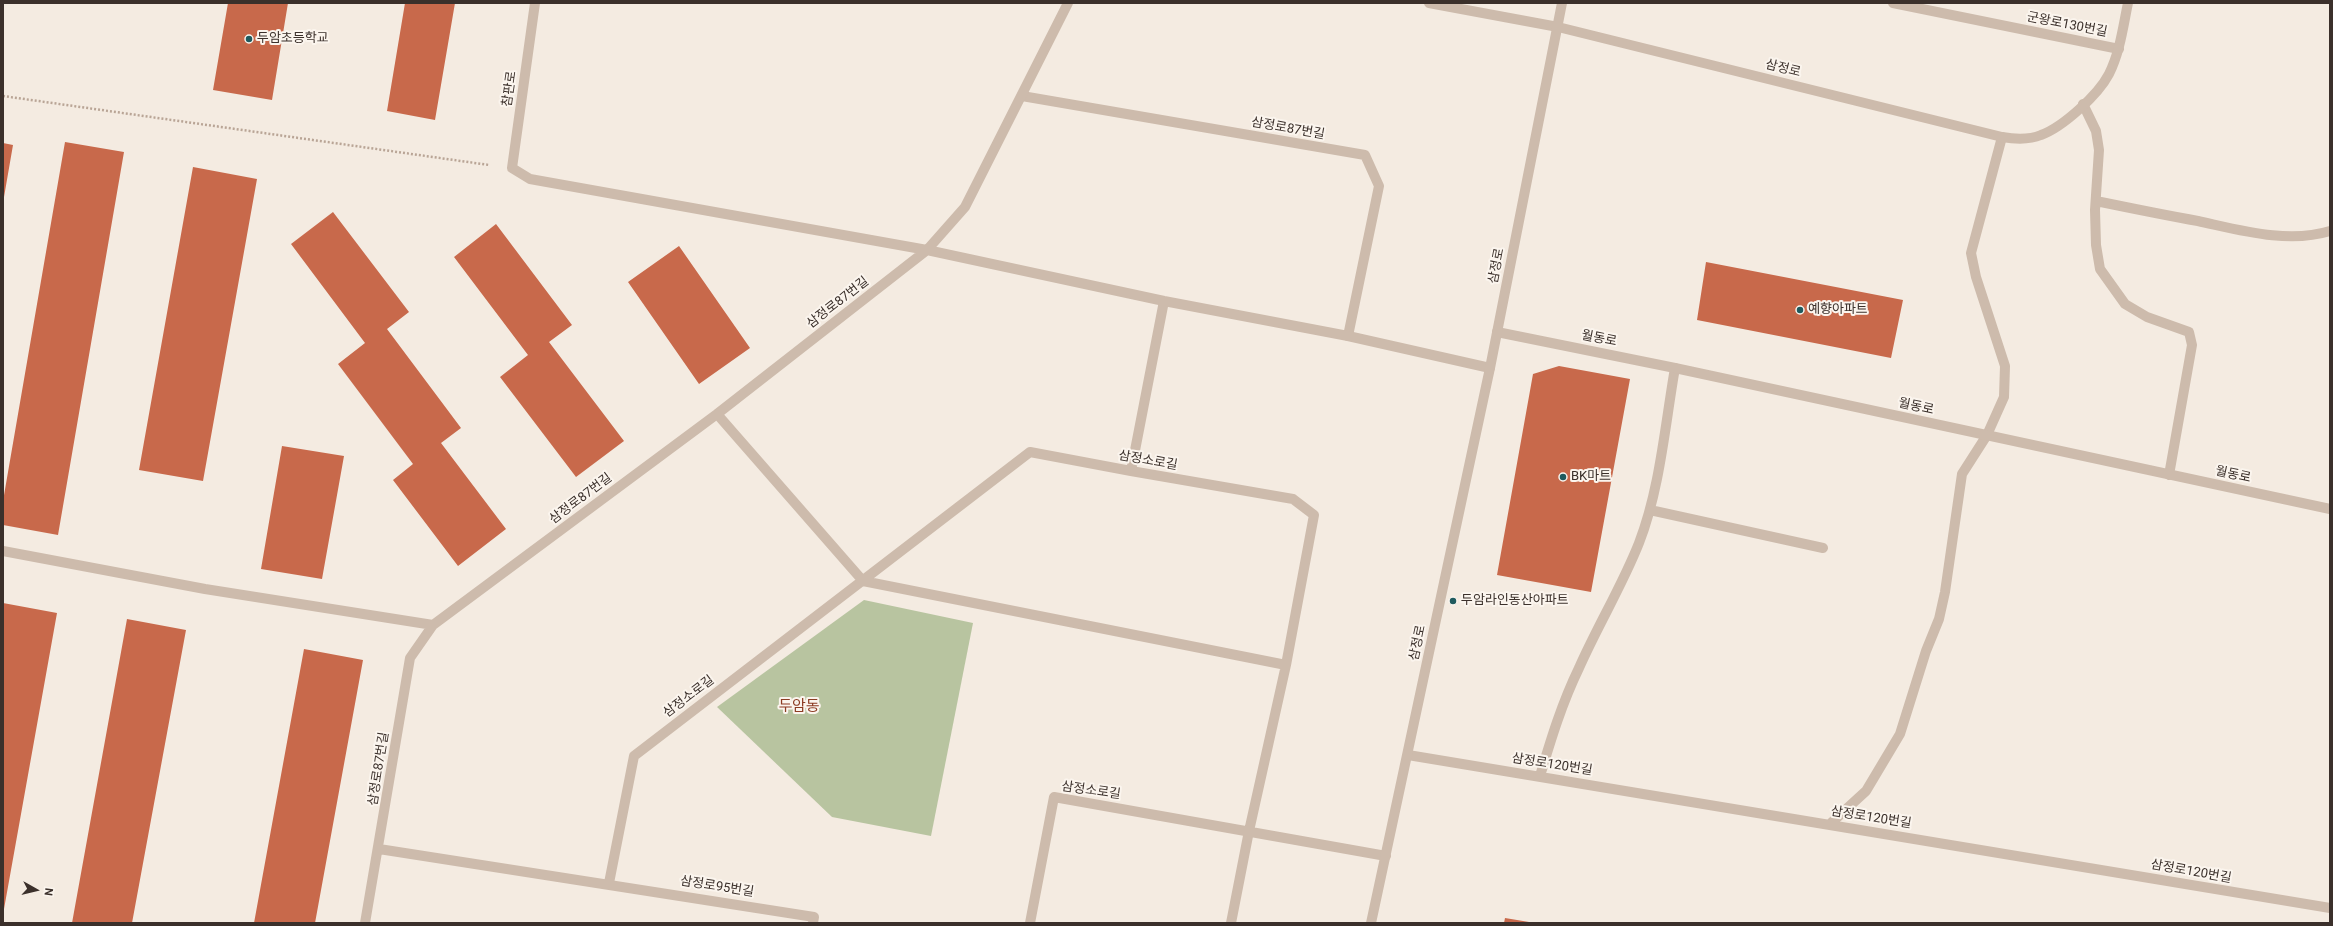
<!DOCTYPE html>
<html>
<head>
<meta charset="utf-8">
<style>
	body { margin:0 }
	#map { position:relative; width:2333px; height:926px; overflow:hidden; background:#f4ebe1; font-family:Roboto,sans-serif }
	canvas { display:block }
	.frame { position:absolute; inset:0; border:4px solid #3b302b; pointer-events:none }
	.north { position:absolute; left:16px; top:870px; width:40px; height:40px; -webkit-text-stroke:3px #fbf5ee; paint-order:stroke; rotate:98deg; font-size:11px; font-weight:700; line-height:16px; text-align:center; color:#3b302b }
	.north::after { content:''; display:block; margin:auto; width:14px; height:18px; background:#3b302b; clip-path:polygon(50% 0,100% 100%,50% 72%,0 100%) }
</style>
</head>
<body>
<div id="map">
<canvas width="2333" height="926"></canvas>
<div class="frame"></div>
<div class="north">N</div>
</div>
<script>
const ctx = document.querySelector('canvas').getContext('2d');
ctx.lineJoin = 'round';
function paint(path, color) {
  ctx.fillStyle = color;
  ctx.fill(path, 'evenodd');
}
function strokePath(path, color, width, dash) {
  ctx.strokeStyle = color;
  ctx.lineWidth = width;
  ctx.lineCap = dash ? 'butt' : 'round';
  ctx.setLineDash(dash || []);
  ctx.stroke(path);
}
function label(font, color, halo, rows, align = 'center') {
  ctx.font = font + ' Roboto,"Noto Sans KR",sans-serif';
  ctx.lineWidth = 4;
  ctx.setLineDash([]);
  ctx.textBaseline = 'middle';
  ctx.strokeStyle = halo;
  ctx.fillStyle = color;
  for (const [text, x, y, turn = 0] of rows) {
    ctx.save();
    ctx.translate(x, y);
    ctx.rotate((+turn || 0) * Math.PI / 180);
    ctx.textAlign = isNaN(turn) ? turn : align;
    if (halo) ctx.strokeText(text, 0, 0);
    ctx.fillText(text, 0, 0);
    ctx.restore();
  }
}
const green = new Path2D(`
	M864,600L973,623L931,836L832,817L717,707Z`);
const building = new Path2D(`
	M228,3H288L272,100L213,90Z
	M405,3H455L435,120L387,111Z
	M65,142L124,152L58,535L3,525V501Z
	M3,143L13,145L4,197H3Z
	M193,167L257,179L203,481L139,470Z
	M333,212L409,312L387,329L461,428L441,443L506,529L458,566L393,480L413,464L338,364L365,343L291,244Z
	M496,224L572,325L549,342L624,441L576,477L500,377L528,355L454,257Z
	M679,246L750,348L699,384L628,282Z
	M1706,262L1903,300L1891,358L1697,320Z
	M1559,366L1630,379L1591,592L1497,575L1533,374Z
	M282,446L344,456L322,579L261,569Z
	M3,603L57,613L4,909H3Z
	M127,619L186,630L132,923H72Z
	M304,649L363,660L315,923H254Z
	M1505,918L1529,922V923H1504Z`);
const path = new Path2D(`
	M3,96L489,165`);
const service = new Path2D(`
	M1893,3L2119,49
	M1022,96L1365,155L1379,186L1348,336
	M2083,104L2096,131L2099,150L2095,210L2096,245L2100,269L2125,304L2147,317L2189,332L2192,345L2169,475
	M2096,201C2130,208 2164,215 2198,221C2240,230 2288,244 2330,231
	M1650,510L1823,548
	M1408,755L2330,908
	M1540,776C1551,739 1562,703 1579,668C1598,625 1622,586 1639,543C1660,489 1665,425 1675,368
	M1830,824L1866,791L1900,734L1926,651L1939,619L1945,592L1962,474L1987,435L2004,397L2005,366L1976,277L1971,253L2002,137`);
const minor = new Path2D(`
	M535,3L512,168L530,179L927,250L1164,301L1348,336L1490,368
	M1429,3L1558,27L2002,137C2014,139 2029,140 2041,135C2063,127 2098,95 2109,74C2120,52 2123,27 2128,3
	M1497,332L1675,368L2330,509
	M717,414L863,581L1286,665
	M1131,471L1164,301
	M3,551L205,589L433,625
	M379,849L814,917L813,923
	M609,883L634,756L1030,452L1131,471L1293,499L1314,515L1286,665L1249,831L1231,923
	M365,923L410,658L433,625L717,414L927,250L965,207L1068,3
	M1030,923L1054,797L1386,856`);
const tertiary = new Path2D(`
	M1371,923L1490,368L1562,3`);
const markers = [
	[249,39,4,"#1f5a5e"],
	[1800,310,4,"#1f5a5e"],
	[1563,477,4,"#1f5a5e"],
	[1453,601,4,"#1f5a5e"]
];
const streetNames = [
	["군왕로130번길",2067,25,11],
	["삼정로",1783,69,14],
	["참판로",510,89,-82],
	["삼정로87번길",1288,129,10],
	["삼정로",1497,266,-79],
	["삼정로87번길",838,303,-38],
	["월동로",1599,339,11],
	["월동로",1916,407,12],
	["삼정소로길",1148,461,10],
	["월동로",2233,475,12],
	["삼정로87번길",581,499,-37],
	["삼정로",1418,643,-78],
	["삼정소로길",689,697,-37],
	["삼정로120번길",1552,765,9],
	["삼정로87번길",379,769,-81],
	["삼정소로길",1091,791,8],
	["삼정로120번길",1871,818,9],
	["삼정로120번길",2191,872,10],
	["삼정로95번길",717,887,9]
];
const poiNames = [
	["두암초등학교",257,39],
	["예향아파트",1808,310],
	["BK마트",1571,477],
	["두암라인동산아파트",1461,601]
];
const quarterNames = [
	["두암동",799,707]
];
paint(green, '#b8c4a0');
paint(building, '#c8694b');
strokePath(path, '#b9a596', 2.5, [2, 2]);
strokePath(service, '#cdbbac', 10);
strokePath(minor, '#cdbbac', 10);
strokePath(tertiary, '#cdbbac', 10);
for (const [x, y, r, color] of markers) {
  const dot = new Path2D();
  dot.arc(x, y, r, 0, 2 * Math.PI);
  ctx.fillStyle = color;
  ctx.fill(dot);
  strokePath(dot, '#fbf5ee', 1.5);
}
label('13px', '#3b302b', '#fbf5ee', streetNames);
label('13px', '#3b302b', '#fbf5ee', poiNames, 'left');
label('15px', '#8c3b22', '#fbf5ee', quarterNames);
</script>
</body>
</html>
